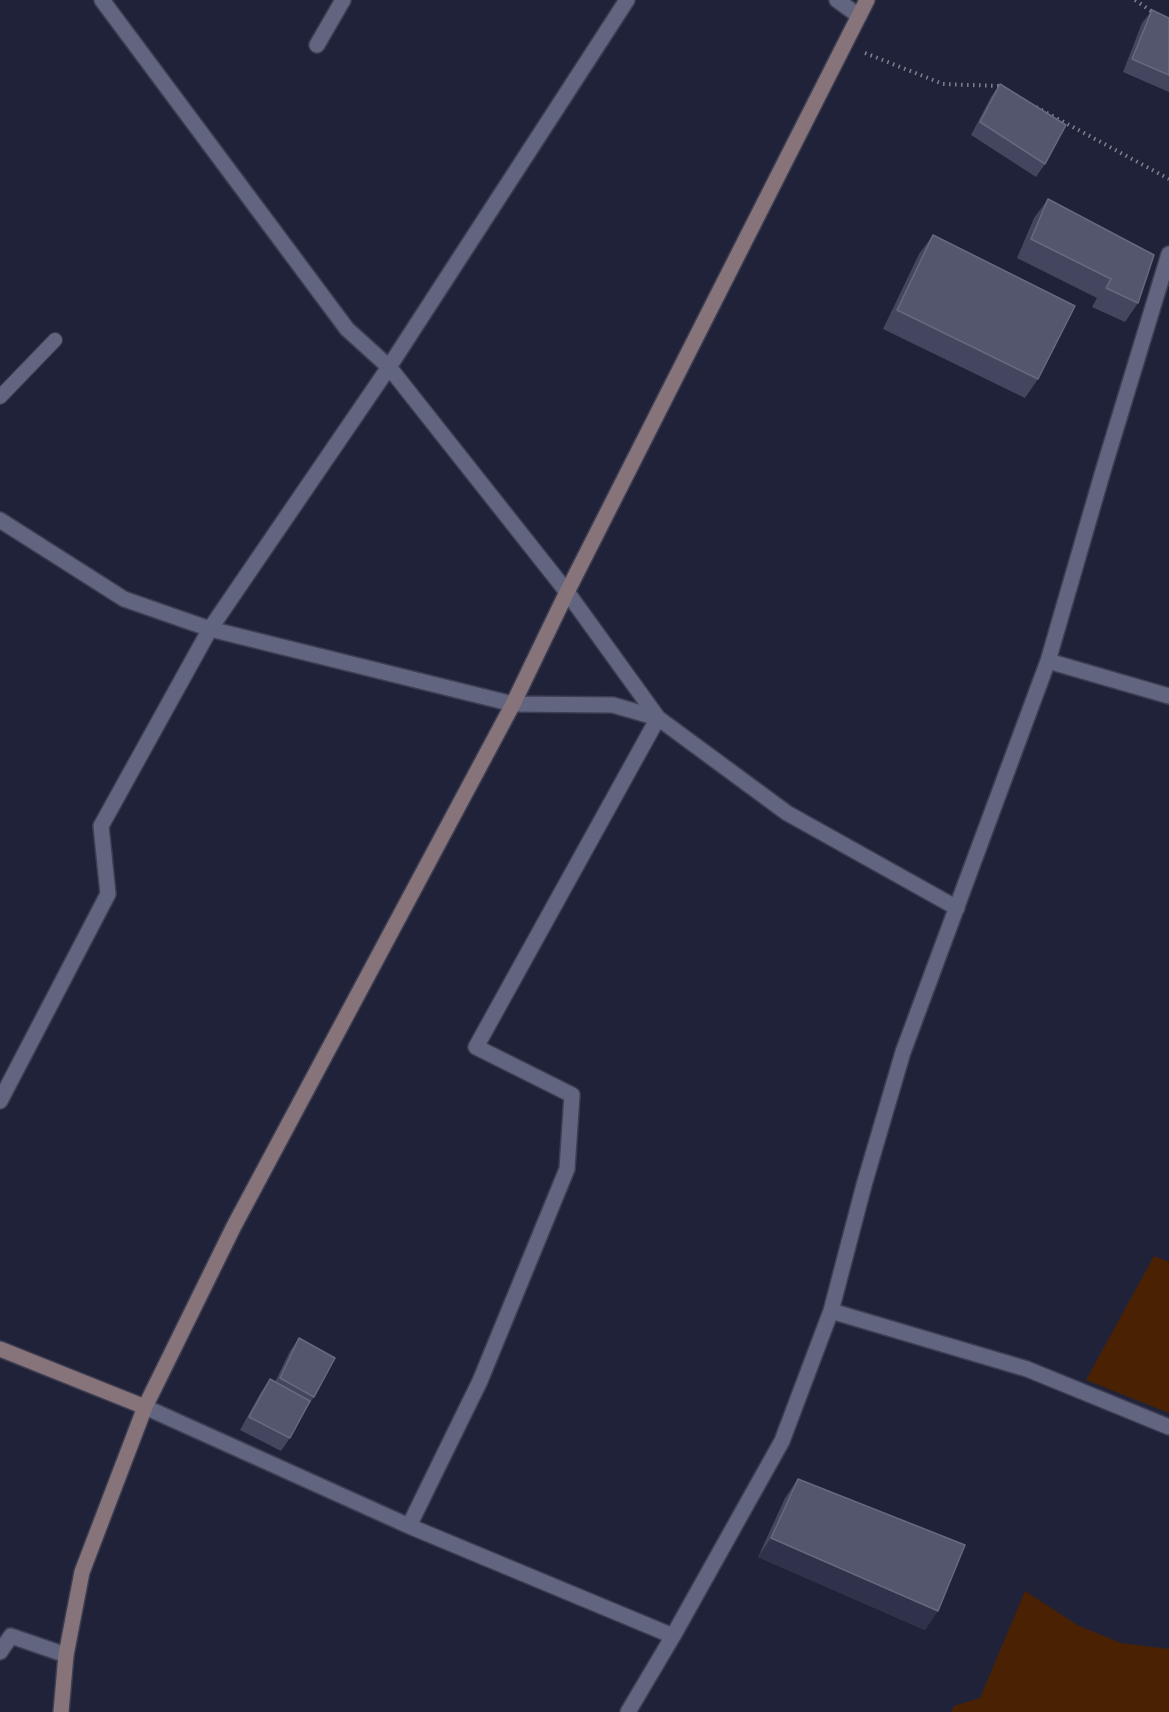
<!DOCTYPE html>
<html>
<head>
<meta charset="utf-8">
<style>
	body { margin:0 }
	canvas { display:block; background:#202239 }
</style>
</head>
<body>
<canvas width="1169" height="1712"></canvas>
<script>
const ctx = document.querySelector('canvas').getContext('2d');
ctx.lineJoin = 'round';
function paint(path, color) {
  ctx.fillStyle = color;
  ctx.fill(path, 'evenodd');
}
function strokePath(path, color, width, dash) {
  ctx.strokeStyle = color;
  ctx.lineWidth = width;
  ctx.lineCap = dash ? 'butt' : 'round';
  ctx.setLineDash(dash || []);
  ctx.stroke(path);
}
const green = new Path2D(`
	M1154,1256L1169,1262V1413L1086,1380Z
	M1025,1591L1079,1626L1121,1643L1169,1649V1712H951L954,1706L980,1698Z`);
const path = new Path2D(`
	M1135,0L1154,13
	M865,53L943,84L998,86L1001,88
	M1036,107L1169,179`);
const lane = new Path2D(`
	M0,397L55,340`);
const street = new Path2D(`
	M102,0L347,329L389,367L567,592L658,718L787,813L957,908
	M837,0L859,16
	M317,45L343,0
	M0,520L124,599L210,629L513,704L613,705L658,718
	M1048,661L1169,696
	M0,1101L108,894L101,826L210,629L389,367L627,0
	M831,1311L1027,1369L1169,1427
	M145,1407L409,1526L673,1636
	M409,1526L480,1381L567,1169L572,1095L476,1047L658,718
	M0,1652L11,1636L66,1655
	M628,1712L673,1636L782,1441L831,1311L864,1185L903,1052L1048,661L1103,471L1169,254`);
const secondary = new Path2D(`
	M0,1349L145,1407
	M61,1712L66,1655L82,1572L145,1407L234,1226L513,704L567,592L867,0`);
const wall = new Path2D(`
	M1152,10L1169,18V92L1123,72L1142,23Z
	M1000,84L1045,164L1036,177L971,135L991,97Z
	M1048,199L1138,303L1125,322L1092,307L1097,298L1017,258L1034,218Z
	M933,235L1038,379L1025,398L883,329L919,254Z
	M299,1338L314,1397L308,1406L290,1438L281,1451L240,1430L261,1392L270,1379L275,1382L290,1351Z
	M798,1479L925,1630L758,1557L785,1498Z`);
const shadedWall = new Path2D(`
	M771,1538L938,1611L925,1630L758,1557Z`);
const building = new Path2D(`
	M1152,10L1169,18V75L1132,59Z
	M1000,84L1066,125L1045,164L980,122Z
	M1048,199L1154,255L1138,303L1106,288L1111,279L1031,239Z
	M933,235L1075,306L1038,379L897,310Z
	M299,1338L335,1358L314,1397L280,1378Z
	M270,1379L310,1401L290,1438L249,1417Z
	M798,1479L965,1545L938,1611L771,1538Z`);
paint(green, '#4a2103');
strokePath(lane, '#3d3e52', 16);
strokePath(street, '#3d3e52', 18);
strokePath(secondary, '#3d3e52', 18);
strokePath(path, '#7f8194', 4, [1.5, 4.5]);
strokePath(lane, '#626580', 14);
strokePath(street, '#626580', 15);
strokePath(secondary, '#87747a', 15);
paint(wall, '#44465f');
paint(shadedWall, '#2f324a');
paint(building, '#53566d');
strokePath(building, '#66697f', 1.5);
</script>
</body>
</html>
